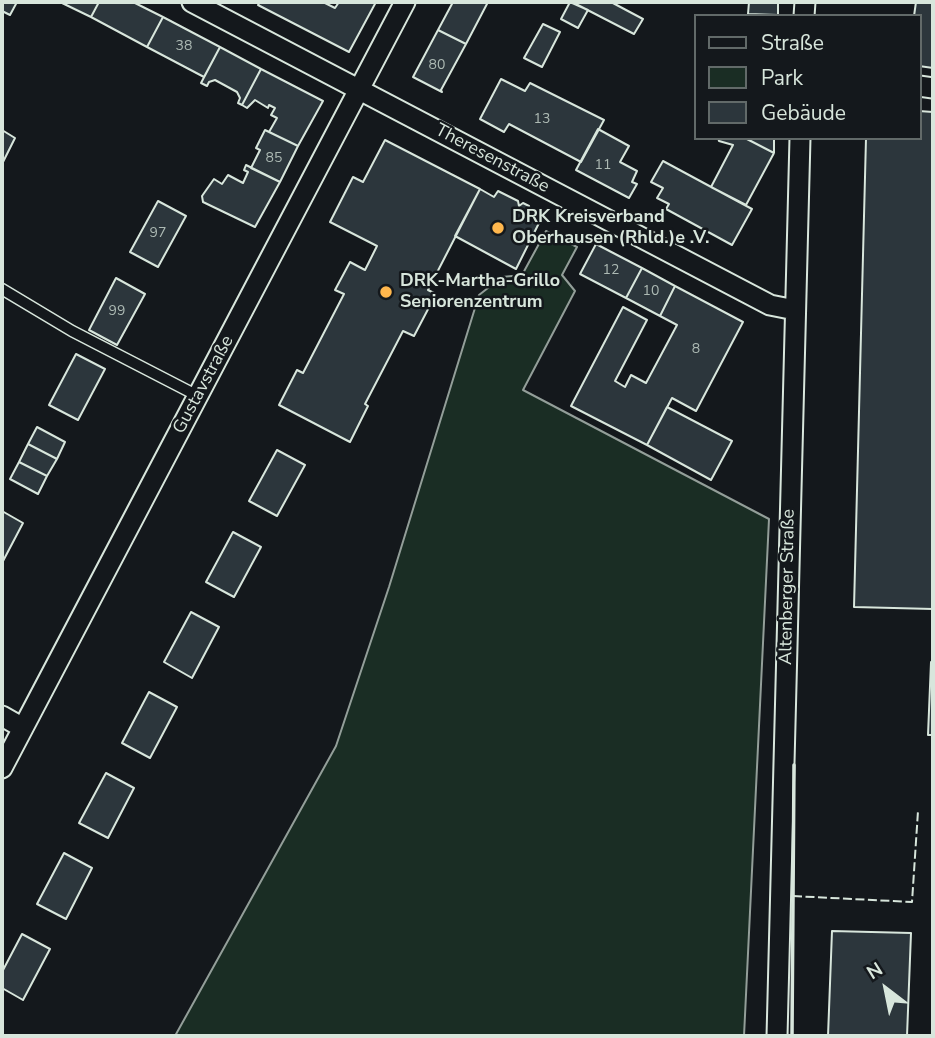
<!DOCTYPE html>
<html>
<head>
<meta charset="utf-8">
<style>
	body { margin:0 }
	#map { position:relative; width:935px; height:1038px; overflow:hidden; background:#14181c; font-family:"Nunito Sans",sans-serif }
	canvas { display:block }
	.frame { position:absolute; inset:0; border:4px solid #d8e6dc; pointer-events:none }
	.legend { position:absolute; left:694px; top:14px; width:228px; height:126px; box-sizing:border-box; background:#14181c; border:2px solid #626a69; margin:0; padding:9px 12px; list-style:none; font-size:21px; color:#d8e6dc }
	.legend li { display:flex; align-items:center; gap:14px; height:35px }
	.legend b { width:35px; border:2px solid #626a69 }
	.north { position:absolute; left:851px; top:954px; width:70px; height:70px; -webkit-text-stroke:5px #14181c; paint-order:stroke; rotate:328deg; font-size:19px; font-weight:700; line-height:28px; text-align:center; color:#d8e6dc }
	.north::after { content:''; display:block; margin:auto; width:24px; height:32px; background:#d8e6dc; clip-path:polygon(50% 0,100% 100%,50% 72%,0 100%) }
</style>
</head>
<body>
<div id="map">
<canvas width="935" height="1038"></canvas>
<div class="frame"></div>
<ul class="legend">
<li><b style="height:9px;background:#14181c"></b>Straße</li>
<li><b style="height:19px;background:#1a2d24"></b>Park</li>
<li><b style="height:19px;background:#2c363c"></b>Gebäude</li>
</ul>
<div class="north">N</div>
</div>
<script>
const ctx = document.querySelector('canvas').getContext('2d');
ctx.lineJoin = 'round';
function paint(path, color) {
  ctx.fillStyle = color;
  ctx.fill(path, 'evenodd');
}
function strokePath(path, color, width, dash) {
  ctx.strokeStyle = color;
  ctx.lineWidth = width;
  ctx.lineCap = dash ? 'butt' : 'round';
  ctx.setLineDash(dash || []);
  ctx.stroke(path);
}
function label(font, color, halo, rows, align = 'center') {
  ctx.font = font + ' "Nunito Sans",sans-serif';
  ctx.lineWidth = 5;
  ctx.setLineDash([]);
  ctx.textBaseline = 'middle';
  ctx.strokeStyle = halo;
  ctx.fillStyle = color;
  for (const [text, x, y, turn = 0] of rows) {
    ctx.save();
    ctx.translate(x, y);
    ctx.rotate((+turn || 0) * Math.PI / 180);
    ctx.textAlign = isNaN(turn) ? turn : align;
    if (halo) ctx.strokeText(text, 0, 0);
    ctx.fillText(text, 0, 0);
    ctx.restore();
  }
}
const green = new Path2D(`
	M546,231L577,247L562,275L575,291L523,390L769,519L744,1036H175L336,746L389,587L479,295L502,277L522,275Z`);
const building = new Path2D(`
	M2,2H17L10,15L2,11Z
	M60,2H99L91,17Z
	M99,2H133L163,17L147,47L91,17Z
	M260,2H323L335,8L339,2H376L349,52L258,5Z
	M453,2H488L466,44L438,30Z
	M570,2L588,10L578,28L561,19Z
	M572,2H611L643,19L634,34Z
	M749,2H778V15L748,14Z
	M916,2H933V68L919,66V16H914Z
	M163,17L220,47L204,77L147,47Z
	M543,24L560,32L542,67L524,58Z
	M438,30L466,44L441,90L442,92L413,77Z
	M220,47L261,69L242,105L238,103L240,98L237,92L215,80L209,82L207,86L201,83Z
	M261,69L323,101L298,146L269,132L277,118L271,115L275,108L269,105L268,108L255,100L247,108L242,105Z
	M501,79L525,91L530,83L604,120L581,162L509,124L504,132L480,119Z
	M919,111L933,112V609L854,607L866,138H919Z
	M598,129L629,146L620,162L637,171L632,182L637,184L629,198L576,170Z
	M2,130L15,138L2,164Z
	M265,130L298,146L280,182L251,168L260,150L256,148Z
	M718,138H745L774,153L746,205L711,187L733,145L719,141Z
	M745,138H774V153Z
	M385,140L480,189L428,290L436,294L414,336L403,331L365,404L368,406L350,442L279,405L297,370L303,373L344,294L335,290L350,262L365,270L377,246L330,222L353,177L363,182Z
	M663,161L752,209L732,245L666,209L669,204L657,198L663,188L651,182Z
	M246,165L280,182L255,227L203,202L202,196L214,179L222,184L228,175L243,183L248,172L244,170Z
	M480,189L494,197L498,191L518,201L519,206L523,203L529,206L530,213L536,209L540,212L541,219L516,269L455,236Z
	M158,201L186,216L158,267L130,252Z
	M596,244L642,268L626,298L580,274Z
	M642,268L675,286L660,316L626,298Z
	M116,278L145,294L117,345L89,330Z
	M675,286L743,322L696,411L672,398L647,445L571,406L623,307L647,320L615,381L625,387L631,375L646,383L677,325L660,316Z
	M76,354L105,369L78,420L49,405Z
	M667,407L732,441L711,480L647,445Z
	M37,427L65,442L57,459L28,444Z
	M28,444L57,459L47,476L19,462Z
	M277,450L305,465L277,516L249,501Z
	M19,462L47,476L38,494L10,479Z
	M2,511L23,523L2,563Z
	M233,532L261,547L234,597L206,582Z
	M191,612L219,627L192,678L164,662Z
	M931,662H933V735H928Z
	M149,692L177,707L150,758L122,743Z
	M106,773L134,788L108,838L79,823Z
	M64,853L92,868L66,919L37,904Z
	M832,931L911,933L907,1036H828Z
	M22,934L50,949L23,1000L2,988V972Z`);
const service = new Path2D(`
	M2,289L72,331L198,396`);
const minor = new Path2D(`
	M192,2L770,305L795,310
	M804,16L805,2
	M919,86L933,88
	M2,716L23,728
	M2,768L405,2
	M777,1036L800,138`);
const fence = new Path2D(`
	M793,896L912,902L918,811`);
const wall = new Path2D(`
	M792,1036L794,765`);
const markers = [
	[498,228,7,"#ffb74d"],
	[386,292,7,"#ffb74d"]
];
const numberNames = [
	["38",184,47],
	["80",437,66],
	["13",542,120],
	["85",274,159],
	["11",603,166],
	["97",158,234],
	["12",611,271],
	["10",651,292],
	["99",117,312],
	["8",696,350]
];
const streetNames = [
	["Theresenstraße",492,159,28],
	["Gustavstraße",204,385,-62],
	["Altenberger Straße",788,587,-89]
];
const poiNames = [
	["DRK Kreisverband",512,218],
	["Oberhausen (Rhld.)e .V.",512,239],
	["DRK-Martha-Grillo",400,282],
	["Seniorenzentrum",400,303]
];
paint(green, '#1a2d24');
strokePath(green, '#939e99', 2);
paint(building, '#2c363c');
strokePath(building, '#d8e6dc', 2);
strokePath(service, '#d8e6dc', 13);
strokePath(minor, '#d8e6dc', 23);
strokePath(service, '#14181c', 10);
strokePath(minor, '#14181c', 19);
strokePath(fence, '#d8e6dc', 2, [9, 3.5]);
strokePath(wall, '#d8e6dc', 3.5);
for (const [x, y, r, color] of markers) {
  const dot = new Path2D();
  dot.arc(x, y, r, 0, 2 * Math.PI);
  ctx.fillStyle = color;
  ctx.fill(dot);
  strokePath(dot, '#14181c', 2.5);
}
label('14px', '#adbab4', null, numberNames);
label('18px', '#d8e6dc', '#14181c', streetNames);
label('bold 18px', '#d8e6dc', '#14181c', poiNames, 'left');
</script>
</body>
</html>
